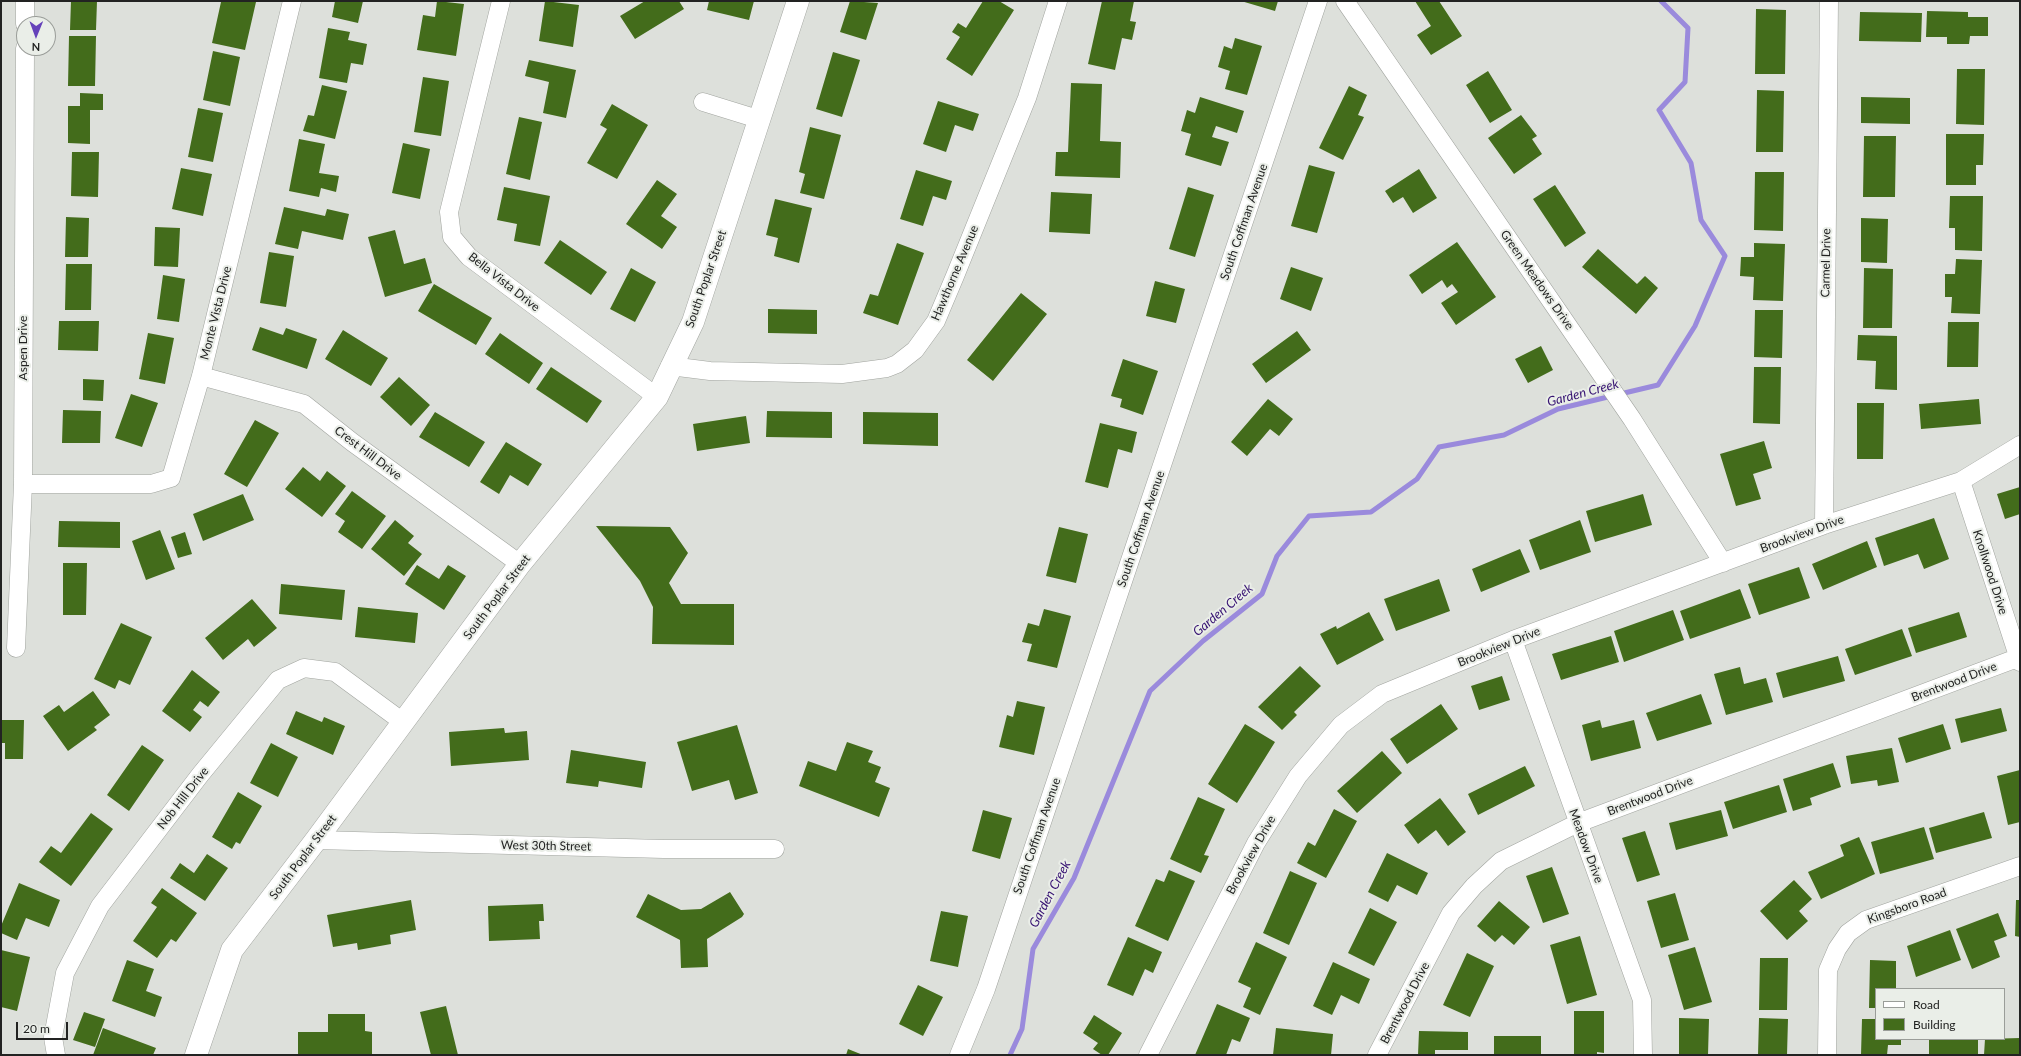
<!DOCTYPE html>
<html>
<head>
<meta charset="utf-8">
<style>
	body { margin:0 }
	#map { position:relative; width:2021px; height:1056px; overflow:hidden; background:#dde0db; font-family:Lato,sans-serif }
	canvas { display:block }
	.frame { position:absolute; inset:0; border:2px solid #222322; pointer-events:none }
	.legend { position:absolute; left:1875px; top:988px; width:130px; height:52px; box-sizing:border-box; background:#eaeee8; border:1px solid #9a9d99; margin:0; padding:5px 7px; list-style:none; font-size:12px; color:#222322 }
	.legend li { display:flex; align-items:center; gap:8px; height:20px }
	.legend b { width:20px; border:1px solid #9a9d99 }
	.north { position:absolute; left:16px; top:16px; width:40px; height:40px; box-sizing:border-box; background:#eaeee8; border:1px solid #9a9d99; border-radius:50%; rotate:181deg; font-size:11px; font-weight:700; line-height:16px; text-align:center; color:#222322 }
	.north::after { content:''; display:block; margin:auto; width:14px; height:18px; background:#6542ba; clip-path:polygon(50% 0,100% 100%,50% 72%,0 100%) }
	.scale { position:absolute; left:16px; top:1022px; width:52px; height:18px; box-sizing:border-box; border:2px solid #222322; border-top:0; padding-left:5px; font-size:12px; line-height:14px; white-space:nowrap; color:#222322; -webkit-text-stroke:3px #eaeee8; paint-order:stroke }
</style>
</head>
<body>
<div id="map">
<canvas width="2021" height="1056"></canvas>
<div class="frame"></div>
<ul class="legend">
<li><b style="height:5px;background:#fff"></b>Road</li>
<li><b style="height:11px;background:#436c1b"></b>Building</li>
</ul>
<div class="north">N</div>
<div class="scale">20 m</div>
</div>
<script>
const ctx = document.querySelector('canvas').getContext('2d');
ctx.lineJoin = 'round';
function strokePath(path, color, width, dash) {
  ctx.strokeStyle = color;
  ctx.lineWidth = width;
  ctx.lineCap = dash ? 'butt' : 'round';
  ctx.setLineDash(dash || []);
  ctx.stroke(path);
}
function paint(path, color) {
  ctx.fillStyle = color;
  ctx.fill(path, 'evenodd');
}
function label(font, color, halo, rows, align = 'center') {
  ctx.font = font + ' Lato,sans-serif';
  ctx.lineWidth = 4;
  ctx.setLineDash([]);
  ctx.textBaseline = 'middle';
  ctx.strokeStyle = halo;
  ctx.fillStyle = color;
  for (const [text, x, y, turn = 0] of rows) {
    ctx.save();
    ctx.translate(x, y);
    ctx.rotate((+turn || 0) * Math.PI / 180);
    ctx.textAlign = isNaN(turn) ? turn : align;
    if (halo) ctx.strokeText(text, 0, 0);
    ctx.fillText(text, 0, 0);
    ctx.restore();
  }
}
const stream = new Path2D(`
	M1620,394L1658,385L1695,326L1725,256L1701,220L1691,163L1659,110L1685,82L1688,28L1661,1
	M1010,1055L1022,1029L1033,949L1074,878L1150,691L1203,641L1262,594L1277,556L1309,516L1371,512L1417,479L1439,447L1504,435L1558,409L1612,396`);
const building = new Path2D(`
	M71,1H97L96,30H70Z
	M217,1L256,2L245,50L212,43L221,2Z
	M335,1H363L358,23L332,17Z
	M437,1L464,4L456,56L417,50L423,15L435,17Z
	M545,1L579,5L573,47L539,41Z
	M645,1H679L684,9L635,39L620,16Z
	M709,1H754L749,20L707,10Z
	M850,1L878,3L866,40L840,32Z
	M983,1H999L1014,10L972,76L946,59L960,37L952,32L958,23L966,28Z
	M1102,1H1134L1130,21L1136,22L1132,40L1122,38L1115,70L1088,64Z
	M1241,1H1278L1275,11Z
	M1415,1H1439L1462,36L1431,55L1417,35L1431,26Z
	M1756,9L1786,10L1785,74H1755Z
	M1927,11L1968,12V17H1988V36H1970L1969,44H1947V37H1926Z
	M1860,12L1922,13L1921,42L1859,41Z
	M328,28L350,32L348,40L367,44L363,65L351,63L347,83L319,78Z
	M69,36H96L95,86H68Z
	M1235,38L1262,46L1247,95L1225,89L1230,71L1218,67L1224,46L1232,49Z
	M213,51L240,57L230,106L203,100Z
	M833,52L860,60L842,117L816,109Z
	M529,60L576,70L566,118L543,113L549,82L525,76Z
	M1957,69H1985L1984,125L1956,124Z
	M1488,71L1512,110L1490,123L1466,85Z
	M423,77L449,81L441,136L414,132Z
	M1071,83L1102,84L1100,141L1121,142L1120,178L1055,176L1056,152H1068Z
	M322,85L347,91L335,139L303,131L308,115L314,116Z
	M1349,86L1367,95L1358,115L1364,117L1343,160L1319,148Z
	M1757,90L1784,91L1783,152H1756Z
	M80,93L103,94V110H90V144L68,143V106H80Z
	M1200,97L1244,111L1237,133L1216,126L1212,137L1229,142L1221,166L1185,155L1191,134L1181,131L1187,110L1195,113Z
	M1861,97L1910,98V124L1861,123Z
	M938,101L979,114L973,131L955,125L946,152L923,144Z
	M612,104L648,125L617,179L587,163L607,129L600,125Z
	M198,108L223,113L213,162L188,157Z
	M1521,115L1537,136L1532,139L1542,154L1514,174L1488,138Z
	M519,117L542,122L530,180L506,174Z
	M810,127L841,135L824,199L800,193L805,174L799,172Z
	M1946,134H1984L1983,165H1976V185H1946Z
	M1864,136H1896L1895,197H1863Z
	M299,139L325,144L319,173L339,176L336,192L321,188L319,197L289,191Z
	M403,143L430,149L420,199L392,193Z
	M72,152H99L98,197L71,196Z
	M1309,165L1335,172L1317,233L1291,226Z
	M181,168L212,174L203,216L172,209Z
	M1419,169L1437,198L1413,213L1403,197L1393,203L1385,191Z
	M916,170L952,181L946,200L933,196L923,226L900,219Z
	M1755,172H1784L1783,231L1754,230Z
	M657,180L677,194L661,216L677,227L662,249L626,224Z
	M1555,185L1586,233L1565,247L1533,199Z
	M504,187L550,196L540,246L514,241L517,224L497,220Z
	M1188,187L1214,195L1195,257L1169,249Z
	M1051,192L1092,194L1090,234L1049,232Z
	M1950,196H1983L1982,251L1955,250V228H1949Z
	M775,199L812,208L799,263L774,256L778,238L766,235Z
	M284,207L325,216L327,209L349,214L343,240L302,231L298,249L275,244Z
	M66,217L89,218L88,257H65Z
	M1861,218L1888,219L1887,263L1861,262Z
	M155,227L180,228L178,267L154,266Z
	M395,230L404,264L425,258L432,283L385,297L368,237Z
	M560,240L607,272L591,295L544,263Z
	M1457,242L1496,297L1456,325L1441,303L1458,292L1452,284L1447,288L1442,280L1422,294L1409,275Z
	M897,243L924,253L898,325L863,313L870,294L878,296Z
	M1754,243L1785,244L1783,301L1753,300L1754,277L1740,276L1741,257H1754Z
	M1598,249L1637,284L1645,276L1658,288L1636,314L1582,267Z
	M269,252L294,256L286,307L260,303Z
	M1956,259L1982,260L1980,314L1951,313L1952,297H1945V274H1955Z
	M66,264H92L91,310H65Z
	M1291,267L1323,278L1311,311L1280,299Z
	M631,268L656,282L635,322L610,309Z
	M1864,268L1893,269L1892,328H1863Z
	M163,275L185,279L179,322L157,319Z
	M1155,281L1185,289L1176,323L1146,316Z
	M434,284L492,318L476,345L418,311Z
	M1021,293L1047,314L993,381L967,360Z
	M768,309L817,310V334L768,333Z
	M1755,310H1783L1782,358L1754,357Z
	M59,321H99L98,351L58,350Z
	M1948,322H1979L1978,367H1947Z
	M260,327L283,335L286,328L317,339L307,369L252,350Z
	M343,330L388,358L371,386L325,359Z
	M1297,331L1311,350L1266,383L1252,364Z
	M148,333L174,338L165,384L139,379Z
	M500,333L543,363L529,384L485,354Z
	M1858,335L1897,336V390L1875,389L1876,361L1857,360Z
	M1541,346L1553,370L1528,383L1515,359Z
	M1123,359L1158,371L1143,415L1120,407L1122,399L1111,396Z
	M551,367L602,401L587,423L536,389Z
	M1754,367H1781L1780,424L1753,423Z
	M399,377L430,405L411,426L380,397Z
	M83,379L104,380L103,401L83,400Z
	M131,394L158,403L142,447L115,438Z
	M1268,399L1293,419L1279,436L1270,429L1247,456L1231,442Z
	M1979,399L1981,424L1921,429L1919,404Z
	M1857,403H1884L1883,459H1857Z
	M63,410L101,411L100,443H62Z
	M767,411L832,412V438L766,437Z
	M435,412L485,442L469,467L419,437Z
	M863,412L938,413V446L863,444Z
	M746,416L750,443L697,451L693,424Z
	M255,420L279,433L247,487L224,474Z
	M1100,423L1137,432L1132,453L1118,449L1108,488L1085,482Z
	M1764,441L1772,468L1753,474L1761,499L1736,506L1720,454Z
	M506,442L542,464L528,486L510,475L499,494L480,482Z
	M303,467L320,481L327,471L346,486L322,517L285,489Z
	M2020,487V514L2005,519L1997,494Z
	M352,491L386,516L362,549L338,532L345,521L335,514Z
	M243,494L254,520L203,541L193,514Z
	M1643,494L1652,525L1595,542L1586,511Z
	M1934,518L1949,559L1924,569L1918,554L1884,566L1875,538Z
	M395,520L414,536L408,543L422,554L404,576L371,549Z
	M1580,520L1591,552L1540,570L1529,540Z
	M59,521L120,522V548L58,547Z
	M596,526L670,527L688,553L669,583L681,604H734V645L652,644L653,607L640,581Z
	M1059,527L1088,534L1076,583L1046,576Z
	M160,530L175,569L146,580L132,541Z
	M185,532L192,554L178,558L171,537Z
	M1867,541L1877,567L1823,590L1812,564Z
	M1520,549L1530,572L1481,592L1472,569Z
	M63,563H87L86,615H63Z
	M417,565L439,579L448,565L466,576L444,610L405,584Z
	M1799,567L1810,598L1759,615L1748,584Z
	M1439,579L1450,611L1396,631L1384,599Z
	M281,584L345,590L342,620L279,614Z
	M1740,589L1751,618L1690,639L1680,611Z
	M252,599L277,628L254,647L248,639L223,660L205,638Z
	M358,607L418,613L415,643L355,637Z
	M1044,609L1071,616L1057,668L1027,661L1032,644L1022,642L1028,623L1039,626Z
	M1673,610L1684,640L1624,662L1614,631Z
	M1369,612L1384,640L1337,665L1320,634L1336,626L1337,629Z
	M1959,612L1967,637L1916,653L1908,628Z
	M121,623L152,637L130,685L119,680L115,689L94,679Z
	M1902,629L1912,656L1855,675L1845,649Z
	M1611,636L1619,662L1561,680L1552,654Z
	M1838,656L1845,681L1783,698L1776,673Z
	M1300,666L1321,686L1294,712L1297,715L1282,730L1258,707Z
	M1740,667L1744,684L1766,678L1773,702L1726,715L1714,674Z
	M192,670L220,692L208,707L200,701L193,710L202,717L190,732L162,711Z
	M1502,676L1510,700L1479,710L1471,686Z
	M93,691L110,715L94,727L97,730L68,751L43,716L59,705L64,712Z
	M1701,694L1712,724L1657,741L1646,713Z
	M1017,701L1045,707L1034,755L999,747L1007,715L1013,717Z
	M1441,704L1458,729L1407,764L1390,739Z
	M2001,708L2007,731L1961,743L1955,719Z
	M296,711L322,722L324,717L345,726L333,755L286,734Z
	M1,720H24L23,759H5V743H1Z
	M1600,720L1602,728L1634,720L1641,748L1591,761L1582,725Z
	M1245,724L1275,742L1237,803L1208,784Z
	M1943,724L1951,749L1906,763L1898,738Z
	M737,725L758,793L735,800L729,780L692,791L677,742Z
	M504,728L505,733L527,731L529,760L451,766L449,732Z
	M847,742L873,751L868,762L881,767L875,782L890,788L879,817L799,786L808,761L836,771Z
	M271,743L298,757L278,797L250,783Z
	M142,745L164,760L129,811L107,795Z
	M1892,748L1899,782L1878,786L1877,780L1851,784L1846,756Z
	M571,750L646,762L642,788L599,781L598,787L566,783Z
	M1382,751L1402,773L1357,813L1337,791Z
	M1833,763L1841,787L1810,798L1812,805L1793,811L1783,779Z
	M1525,766L1535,786L1478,815L1468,794Z
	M2020,770V822L2008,825L1997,776Z
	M1779,785L1787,812L1733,829L1724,802Z
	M238,792L262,806L240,844L236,842L232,849L212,837Z
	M1198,797L1225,809L1204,855L1209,856L1201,873L1170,859Z
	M1440,798L1466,832L1448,846L1436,830L1418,844L1404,825Z
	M1334,809L1357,821L1326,878L1297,863L1308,842L1315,846Z
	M983,810L1012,818L1000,859L972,851Z
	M1721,810L1728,836L1676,850L1669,823Z
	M1984,812L1992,838L1936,853L1929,828Z
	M91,813L113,829L71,886L39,862L51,846L61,853Z
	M1924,827L1934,859L1880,874L1871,842Z
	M1645,831L1660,875L1637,882L1622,838Z
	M1859,837L1875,874L1821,899L1808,872L1844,856L1840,845Z
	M1387,853L1428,873L1417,895L1397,885L1388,902L1368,892Z
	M207,854L228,868L205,901L170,878L180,863L194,873Z
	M1552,867L1569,914L1543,923L1526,876Z
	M1169,870L1195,881L1168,941L1135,926L1156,879L1164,882Z
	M1290,871L1317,883L1289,945L1263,933Z
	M1794,880L1812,899L1799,911L1808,921L1787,940L1760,911Z
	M19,883L60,900L49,927L26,918L17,940L1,933V926Z
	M162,888L197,913L176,942L171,939L157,958L133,941L157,907L151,903Z
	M730,892L744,914L742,917L707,939L708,967L681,968L680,940L636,917L648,894L681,910L701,909Z
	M1675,893L1689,940L1661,948L1647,901Z
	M411,900L416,930L390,935L391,944L358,950L357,943L333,947L327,915Z
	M2016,900H2020V937L2015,936Z
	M1499,901L1530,927L1514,945L1502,935L1495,942L1477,926Z
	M543,904L544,921H539L540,939L489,941L488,906Z
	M1370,908L1397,922L1374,966L1348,953Z
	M941,911L968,916L958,967L930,961Z
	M1998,913L2007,936L1994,941L2000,957L1972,969L1956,929Z
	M1950,930L1961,960L1916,977L1907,946Z
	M1580,936L1597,995L1567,1004L1550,945Z
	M1128,937L1162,952L1153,973L1145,969L1133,996L1107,985Z
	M1256,942L1287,957L1260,1015L1243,1007L1251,988L1238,982Z
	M1695,947L1712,1002L1684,1010L1668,955Z
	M1,950L30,957L17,1011L1,1007Z
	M1467,953L1494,966L1470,1017L1443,1005Z
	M1760,958H1788L1787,1010H1759Z
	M127,960L154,969L146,991L162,997L155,1017L112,1001Z
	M1870,960L1896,961V989H1876V1008H1869Z
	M1333,962L1370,979L1359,1004L1341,995L1332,1015L1313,1006Z
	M918,985L943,997L923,1036L899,1024Z
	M1217,1004L1250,1018L1240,1042L1232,1039L1226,1055H1195Z
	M446,1006L458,1055H431L420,1012Z
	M1574,1011H1604V1053L1597,1052V1055H1574Z
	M84,1012L105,1019L95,1047L73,1040Z
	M328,1014H365V1031L372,1032V1055H298V1032H328Z
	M1094,1015L1122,1033L1108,1055H1102L1093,1049L1098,1043L1083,1033Z
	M1679,1018L1709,1019L1708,1055H1679Z
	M1759,1018L1788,1019L1787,1055H1758Z
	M1862,1019H1876V1039H1901V1045H1888L1887,1055H1861Z
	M103,1028L156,1048L153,1055H93Z
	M1276,1028L1333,1034L1331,1055H1273Z
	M1419,1031L1468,1032V1050H1435V1055H1418Z
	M1494,1036H1541V1055H1494Z
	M2020,1038V1055H1984L1985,1039Z
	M1963,1039H1978V1055H1929V1040Z
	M848,1049L863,1055H846Z`);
const minor = new Path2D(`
	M501,1L449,212L452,237L469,257L657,397
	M1345,1L1632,419L1723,563
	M25,24V1
	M703,102L758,119
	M670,366L710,371L842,374L887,368L897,364L915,350L936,321L955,276L1027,98L1058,1
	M201,376L304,404L352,442L520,564
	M1961,481L2020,662
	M23,484H151L171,478L201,376L292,1
	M1824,525L1829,1
	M1513,640L1642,1000L1643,1055
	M16,648L23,484L25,48
	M316,840L664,849H775
	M56,1055L53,1037L65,973L100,906L200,775L278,680L304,668L335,672L403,722
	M959,1055L986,989L1318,1
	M1148,1055L1256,843L1298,776L1341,725L1382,694L1513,640L1824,525L1961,481L2020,445
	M1377,1055L1451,913L1474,886L1501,861L1578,823L2020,657
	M1827,1055L1828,970L1837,949L1848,933L1866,920L2020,866`);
const major = new Path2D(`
	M196,1055L232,950L316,840L520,564L657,397L693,322L798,1`);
const streetNames = [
	["South Coffman Avenue",1244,222,-71],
	["Carmel Drive",1826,263,-89],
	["Hawthorne Avenue",955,273,-67],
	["South Poplar Street",706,279,-71],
	["Green Meadows Drive",1537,280,55],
	["Bella Vista Drive",504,282,38],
	["Monte Vista Drive",216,313,-76],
	["Aspen Drive",23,348,-90],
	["Crest Hill Drive",368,453,37],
	["South Coffman Avenue",1141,529,-71],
	["Brookview Drive",1802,534,-20],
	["Knollwood Drive",1990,572,72],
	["South Poplar Street",497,597,-53],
	["Brookview Drive",1499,647,-22],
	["Brentwood Drive",1954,682,-21],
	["Brentwood Drive",1650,796,-21],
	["Nob Hill Drive",183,798,-52],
	["South Coffman Avenue",1037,836,-71],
	["West 30th Street",546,846,1],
	["Meadow Drive",1586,846,70],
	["Brookview Drive",1251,855,-61],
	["South Poplar Street",303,857,-53],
	["Kingsboro Road",1907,906,-20],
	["Brentwood Drive",1405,1003,-62]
];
const waterNames = [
	["Garden Creek",1583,393,-15],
	["Garden Creek",1223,610,-40],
	["Garden Creek",1050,894,-62]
];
strokePath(stream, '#9a8adc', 5);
paint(building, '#436c1b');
strokePath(minor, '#a1a49f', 19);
strokePath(major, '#a1a49f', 23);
strokePath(minor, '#fff', 18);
strokePath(major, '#fff', 22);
label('12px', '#222322', '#eaeee8', streetNames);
label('italic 13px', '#361272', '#eaeee8', waterNames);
</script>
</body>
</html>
